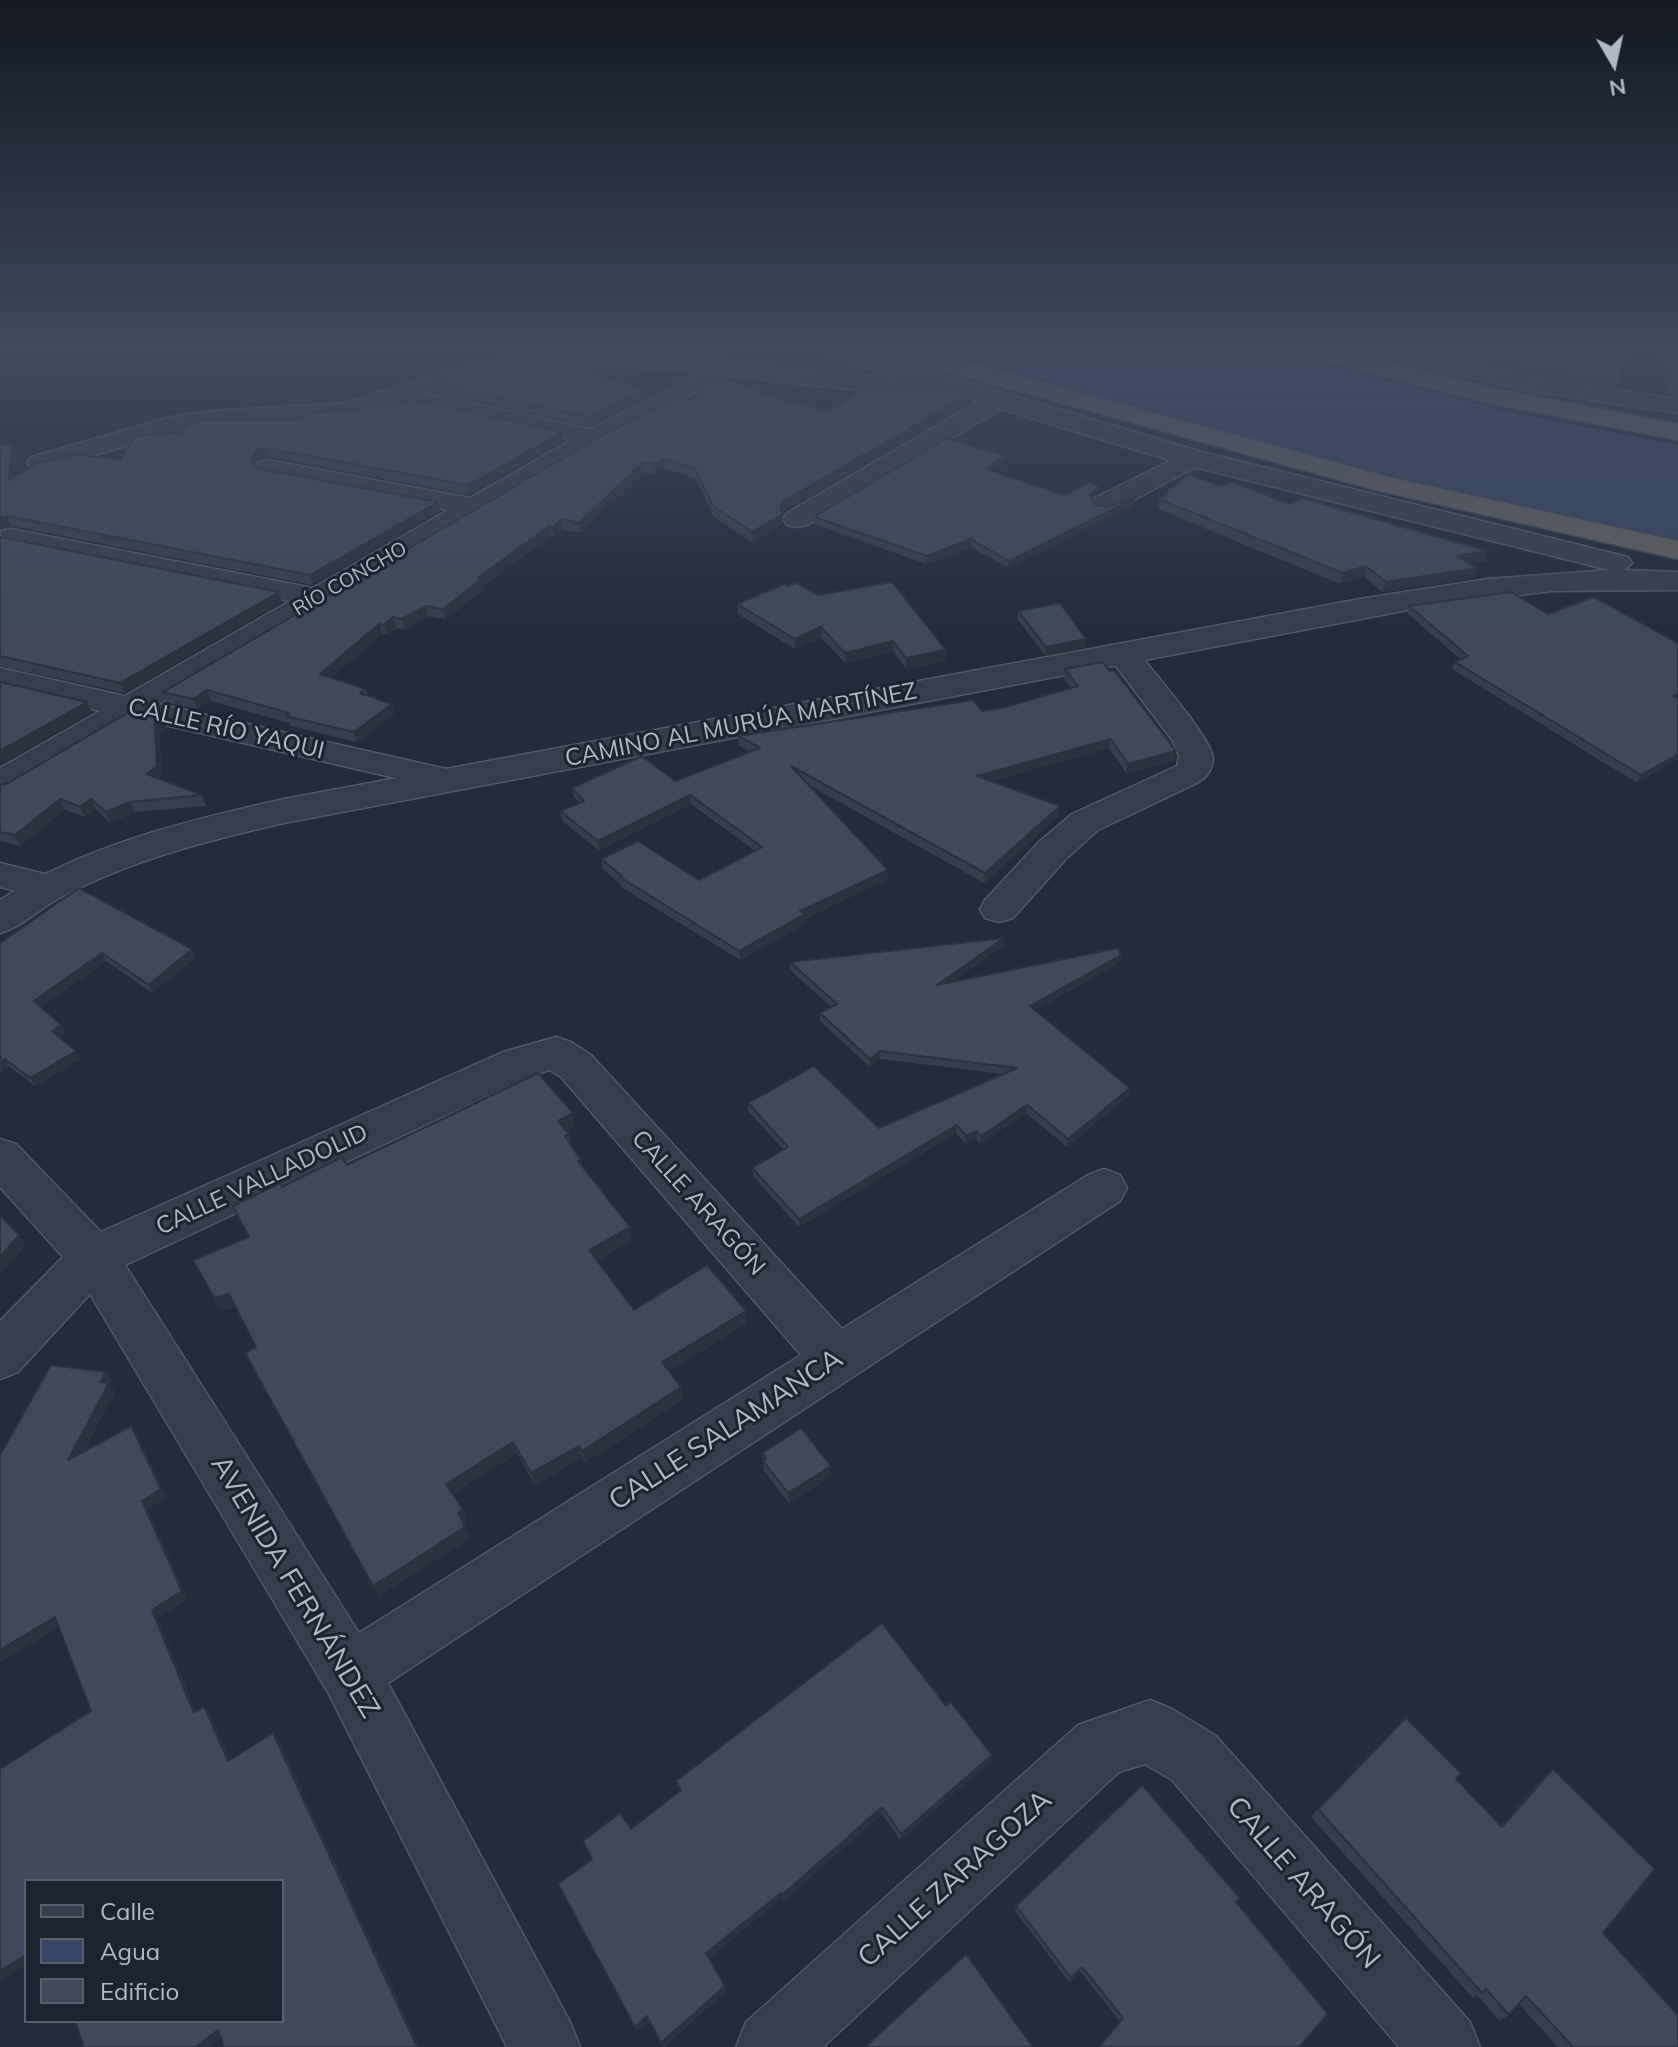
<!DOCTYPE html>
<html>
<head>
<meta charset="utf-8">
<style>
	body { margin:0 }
	#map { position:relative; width:1678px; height:2047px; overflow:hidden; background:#232b3c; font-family:Mulish,sans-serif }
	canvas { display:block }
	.legend { position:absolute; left:24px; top:1879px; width:260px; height:144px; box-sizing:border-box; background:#1c2331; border:2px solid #585f6d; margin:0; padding:10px 14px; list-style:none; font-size:24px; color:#b2b8c8 }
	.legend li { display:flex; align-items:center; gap:16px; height:40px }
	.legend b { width:40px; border:2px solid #585f6d }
	.north { position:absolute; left:1574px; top:24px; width:80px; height:80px; -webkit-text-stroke:6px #1c2331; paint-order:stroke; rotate:171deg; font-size:22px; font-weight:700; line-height:32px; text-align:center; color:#b2b8c8 }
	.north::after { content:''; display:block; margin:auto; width:28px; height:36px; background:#b2b8c8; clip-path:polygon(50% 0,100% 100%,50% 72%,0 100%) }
</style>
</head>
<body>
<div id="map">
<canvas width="1678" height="2047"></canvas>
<ul class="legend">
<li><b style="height:10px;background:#373d4c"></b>Calle</li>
<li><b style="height:22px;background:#364563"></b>Agua</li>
<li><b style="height:22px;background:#3f495b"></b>Edificio</li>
</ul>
<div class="north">N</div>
</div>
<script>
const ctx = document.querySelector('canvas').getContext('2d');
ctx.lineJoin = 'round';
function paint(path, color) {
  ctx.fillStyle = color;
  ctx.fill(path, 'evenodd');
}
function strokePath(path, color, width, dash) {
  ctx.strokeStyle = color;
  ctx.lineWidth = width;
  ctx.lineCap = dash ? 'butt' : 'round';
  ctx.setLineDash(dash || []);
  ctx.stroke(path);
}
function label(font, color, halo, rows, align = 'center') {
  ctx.font = font + ' Mulish,sans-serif';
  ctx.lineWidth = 6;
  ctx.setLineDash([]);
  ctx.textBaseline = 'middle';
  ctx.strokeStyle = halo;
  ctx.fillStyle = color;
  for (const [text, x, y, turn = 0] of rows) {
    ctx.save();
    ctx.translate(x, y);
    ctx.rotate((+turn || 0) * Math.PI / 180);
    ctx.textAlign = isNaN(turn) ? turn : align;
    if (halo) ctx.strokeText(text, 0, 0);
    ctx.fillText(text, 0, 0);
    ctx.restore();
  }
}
const water = new Path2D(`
	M949,352H1271L1523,415L1678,445V541C1431,493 1190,423 949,352Z`);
const minor = new Path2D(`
	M552,352L662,354L835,374L957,380L966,382L969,387L966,392L957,394L835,388L708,373L714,379L710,384L603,442L159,704L464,773L470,780L464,787L452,791L135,718L12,791L0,794V768L100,711L0,688V668L125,696L290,601L11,545L1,543V531L11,529L313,588L448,510L259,474L255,468L259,462L268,460L470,498L571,440L398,402L350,417L213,425L174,432L40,471L31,469L27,463L31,457L171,417L213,411L347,403L451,369ZM552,366L662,368L700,372L591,429L424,393L456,382Z
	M1381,352H1423L1530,377L1678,399V413L1530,391L1385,357Z
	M997,394L1006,396L1009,401L1006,406L807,525L797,527L787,525L783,519L787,513L988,396Z
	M1192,450L1201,452L1205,458L1201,464L1115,510L1105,512L1095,510L1091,504L1095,498Z
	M1122,644L1133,646C1148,666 1213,739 1213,759C1212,774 1203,780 1191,786L1098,830L1066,859L1013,918L999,922L985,918L980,909L985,900L1039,842L1072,814L1177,766L1179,756L1173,741L1106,653L1111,646Z
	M0,863L61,878L67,887L61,896L48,899L0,887Z
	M556,1037L571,1042L591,1055L842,1329L1088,1175L1104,1169L1120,1175L1127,1188L1120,1201L388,1683L570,2022L580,2047H507L329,1694L90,1294L18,1372L0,1379V1321L63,1257L0,1187V1139L16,1144L101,1232L503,1052ZM550,1070L561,1077L801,1355L359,1633L125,1265L530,1076Z
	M1150,1700L1172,1709L1216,1736L1470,2022L1480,2047H1399L1172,1780L1145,1764L1119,1772L823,2047H736L746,2022L1078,1725Z`);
const tertiary = new Path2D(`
	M828,352H866L1202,452L1628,557L1632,563L1624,570L1678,572V590L1552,591L1424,607L284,823C209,840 132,860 63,896C41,907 24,926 0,933V900C85,845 186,821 284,799L1360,599L1488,579L1609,570L1182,464L831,357Z`);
const trunk = new Path2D(`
	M892,352H932L1393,478L1678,541V559L1376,490L895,357Z
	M1307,352H1348L1488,387L1678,424V440L1487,403L1310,357Z`);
const wall = new Path2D(`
	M1450,352H1625L1620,379L1617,387L1566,379L1536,372L1537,370Z
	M1657,352H1678V398L1668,394Z
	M502,372L606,379L645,398L591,426L438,393L436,384Z
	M758,387V393L829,412L886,390L971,403L786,510L782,515L783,524L752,543L713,516L696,479L664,468L655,474L644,472L581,533L563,530L554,537L551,536L483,586L484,590L445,619L428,616L405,630L396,628L387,635L382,634L331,678L366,689L368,695L392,704L394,714L357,742L290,726L289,723L210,701L197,709L167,703L163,692L692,400Z
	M136,436L563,441L469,495L269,457L258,459L254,466L256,468L438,502L440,511L312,585L12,526L0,529L16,453L14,477L120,460Z
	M1004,463L993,471L1065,495L1098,493L1092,499L1095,505L1107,507L1135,498L1133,506L1008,568L971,547L926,564L814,524V517Z
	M1222,486L1485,561L1470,564L1473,578L1382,592L1364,576L1340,584L1158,509L1159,499Z
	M0,537L282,602L125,693L0,666Z
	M788,586L818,595L946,650L945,661L906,669L893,651L845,663L821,638L795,649L738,614L737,604Z
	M1409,606L1548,614L1678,759L1637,783L1452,669L1455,662L1460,659L1407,613Z
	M1018,611L1086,639L1085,647L1045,655L1017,619Z
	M1065,669L1174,761L1126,773L1109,748L991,781L1059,816L984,883L809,785L888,879L805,919V924L740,960L621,887L620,883L602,869L601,859L699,880L755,851L691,804L599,850L562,821L560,811L579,803L574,797L572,788L675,781L751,752L739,746L738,736L982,711L1005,707L1071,688L1063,678Z
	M163,718L167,728L159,733L162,776L159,778L202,795L206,806L135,812L110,823L96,809L85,817L65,810L20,846L0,841V785L8,783Z
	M1004,938L1003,946L953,981L1121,955L1119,963L1035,1010L1130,1088L1128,1096L1067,1147L1026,1113L980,1144L976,1139L965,1144L956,1133L799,1227L753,1176L752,1168L784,1150L748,1111V1103L879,1128L1002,1074L880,1059L870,1067L820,1021V1013L831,1007L790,970V962Z
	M0,943L192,949L196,957L152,993L106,961L41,1007L66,1033L59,1037L80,1060L35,1086L10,1067L0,1072Z
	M575,1126L566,1131L569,1134L571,1145L581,1160L582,1166L632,1240L597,1260L634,1310L747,1323L669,1371L683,1399L585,1463L582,1457L535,1485L517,1453L453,1494L463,1509L467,1521L463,1524L470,1538L379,1596L236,1307L221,1311L249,1237L282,1187L347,1165Z
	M762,1453L831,1466V1476L789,1503L764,1471Z
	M946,1706L990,1762L900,1840L882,1814L783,1901L782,1898L709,1958L726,1991L664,2047L650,2021L637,2031L558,1884L680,1791L676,1781Z
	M1553,1769L1603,1933L1678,2047H1558L1519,2004L1509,2015L1499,2021L1477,1995L1473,1998L1311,1817L1318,1809L1456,1779L1501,1826L1544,1777Z
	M1236,1902L1299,2047H1099L1120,2022L1080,1971L1069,1982L1015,1911L1016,1906Z`);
const shadedWall = new Path2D(`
	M644,389L645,398L591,426L589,417Z
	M971,393V403L786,510L782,515L783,524L752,543V532L780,507L785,500Z
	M562,432L563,441L469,495L468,485Z
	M12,444L16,453L13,490L9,480Z
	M266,448L269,457L258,459L252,470L250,460L256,450Z
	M1005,456L1004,463L986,476V469Z
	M663,458L664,468L655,474L654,465Z
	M643,462L644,472L581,533L579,523Z
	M1099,486L1098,493L1088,502L1090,495Z
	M1135,498L1133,506L1008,568L1009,561Z
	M438,502L440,511L312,585L310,575Z
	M7,516L12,526L0,529V518Z
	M562,519L563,530L554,537L553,527Z
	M549,526L551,536L483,586L484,590L445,619L443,609L478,578Z
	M971,539V547L926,564L927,556Z
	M1488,551L1485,561L1454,567L1457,556Z
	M1366,566L1364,576L1340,584L1343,573Z
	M1477,568L1473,578L1382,592L1386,582Z
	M279,592L282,602L125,693L120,683Z
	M426,606L428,616L405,630L402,619Z
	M393,617L396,628L387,635L384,625Z
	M379,624L382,634L323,685L320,674Z
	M821,627V638L795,649V639Z
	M1086,639L1085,647L1045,655L1046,647Z
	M893,641V651L845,663V653Z
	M946,650L945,661L906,669V658Z
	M207,690L210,701L197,709L193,699Z
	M87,702L92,712L0,765V751Z
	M392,704L394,714L357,742L354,732Z
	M163,718L167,728L159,733L162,776L151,784L147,774L155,723Z
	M1111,739L1109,748L976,785L977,776Z
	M1176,751L1174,761L1126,773L1128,764Z
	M1678,754V759L1637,783L1641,775Z
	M690,795L691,804L599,850L598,841Z
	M60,799L65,810L20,846L15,835Z
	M91,799L96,809L85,817L80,807Z
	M130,802L135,812L110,823L106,812Z
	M1060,806L1059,816L984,883L985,873Z
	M888,870V879L805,919V924L740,960L739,951L800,911Z
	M1004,938L1003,946L937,993V985Z
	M192,949L196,957L152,993L149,985Z
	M102,953L106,961L39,1009L34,1001Z
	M1121,955L1119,963L1028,1014L1030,1006Z
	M61,1025L66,1033L56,1039L52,1031Z
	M76,1051L80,1060L35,1086L30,1078Z
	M880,1051V1059L870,1067V1059Z
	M5,1059L10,1067L1,1072L0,1062Z
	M1130,1088L1128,1096L1067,1147L1068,1139Z
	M1027,1105L1026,1113L980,1144L981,1136Z
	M573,1113L575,1126L561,1134L558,1121Z
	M957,1125L956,1133L799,1227V1219Z
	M977,1131L976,1139L965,1144L966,1136Z
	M630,1227L632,1240L592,1262L589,1250Z
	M19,1235L26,1245L0,1275V1257Z
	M229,1294L236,1307L221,1311L214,1298Z
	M746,1311L747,1323L664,1374L662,1362Z
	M106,1372L112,1381L110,1384L115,1392L75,1469L68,1460L100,1382Z
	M681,1387L683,1399L585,1463L582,1451Z
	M131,1426L137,1434L167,1498L148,1509L188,1599L158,1618L200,1720L194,1713L152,1610Z
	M513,1442L517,1453L451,1495L446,1484Z
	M579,1446L582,1457L535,1485L531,1473Z
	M831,1466V1476L789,1503L788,1493Z
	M463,1509L467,1521L463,1524L458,1513Z
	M465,1527L470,1538L379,1596L373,1586Z
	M55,1617L63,1625L0,1662V1650Z
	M204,1706L210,1713L234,1768L228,1761Z
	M273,1733L279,1740L420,2047H417Z
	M992,1755L990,1762L900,1840L901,1834Z
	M882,1807V1814L783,1901L782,1895Z
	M781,1893L782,1898L708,1959L706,1953Z
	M26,1955V1965L0,1981V1971Z
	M725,1986L726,1991L663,2047L661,2043Z
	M647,2016L650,2021L637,2031L635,2027Z
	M218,2030L225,2034L208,2047H195Z`);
const building = new Path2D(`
	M1489,352H1625L1620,379L1569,372L1539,365L1540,363Z
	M1663,352H1678V387L1672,385Z
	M553,360L572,361L606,379L644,389L589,417L436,384L467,374L497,369L502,372L514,370Z
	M713,380L758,387L753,392L829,412L871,385L886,390L890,387L971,393L785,500L780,507L782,514L752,532L713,506L695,469L663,458L654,465L643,462L579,523L562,519L553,527L549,526L478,578L482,579L443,609L426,606L402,619L393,617L384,625L379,624L320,674L366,689L360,693L392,704L354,732L286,716L289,713L207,690L193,699L163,692L603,435L676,396L692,400Z
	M410,399L562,432L468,485L266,448L256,450L250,460L256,468L438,502L310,575L7,516L0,518V446L12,444L9,480L35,464L75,454L120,460L136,436L182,432L189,423L205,420H300L311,413L399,404Z
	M947,438L1005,456L986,469L1065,495L1089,482L1099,486L1090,495L1095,505L1107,507L1135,498L1009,561L971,539L927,556L814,517Z
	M1188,474L1222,486L1230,481L1290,504L1301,498L1488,551L1457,556L1477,568L1386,582L1366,566L1343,573L1159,499Z
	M0,537L279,592L120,683L0,656Z
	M892,582L946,650L906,658L893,641L845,653L821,627L795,639L737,604L784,584L788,586L797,583L818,595Z
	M1511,592L1548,614L1594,597L1678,643V694L1673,696L1678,698V754L1641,775L1455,662L1468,656L1409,606Z
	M1060,603L1086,639L1046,647L1018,611Z
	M1103,662L1109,671L1114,670L1176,751L1128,764L1111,739L977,776L1060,806L985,873L791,766L888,870L800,911L805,914L739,951L620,877L622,876L601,859L638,841L699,880L762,847L690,795L598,841L560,811L584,801L572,788L642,756L675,781L760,748L738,736L973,700L982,711L1005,707L1078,686L1065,669Z
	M0,682L87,702L0,751Z
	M131,711L163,718L155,723L157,766L147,774L202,795L130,802L106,812L91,799L80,807L60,799L15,835L0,832V785L8,783Z
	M79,888L192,949L149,985L102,953L34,1001L61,1025L52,1031L76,1051L30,1078L5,1059L0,1062V943Z
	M1004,938L937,985L1118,948L1121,955L1030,1006L1130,1088L1068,1139L1027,1105L981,1136L977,1131L966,1136L957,1125L799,1219L752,1168L788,1147L748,1103L814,1066L879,1128L1017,1068L880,1051L870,1059L820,1013L837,1004L790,962Z
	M538,1073L573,1113L558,1121L569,1134L565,1136L581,1160L578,1161L630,1227L589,1250L634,1310L707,1265L746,1311L662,1362L681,1387L582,1451L579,1446L531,1473L513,1442L446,1484L463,1509L458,1513L465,1527L373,1586L245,1353L256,1347L229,1294L214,1298L193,1260L249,1237L233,1206L280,1183L282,1187L342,1157L347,1165Z
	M0,1215L19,1235L0,1257Z
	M51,1365L106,1372L100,1382L109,1383L68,1460L131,1426L161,1489L142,1501L182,1591L152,1610L194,1713L204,1706L228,1761L273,1733L417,2047H224L218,2030L195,2047H84L75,2021H282V1881H26V1955L0,1971V1769L91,1711L55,1617L0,1650V1455Z
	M801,1428L831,1466L788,1493L763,1461L766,1458L762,1453Z
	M882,1623L946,1706L951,1702L992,1755L901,1834L882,1807L782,1895L781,1893L706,1953L725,1986L661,2043L647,2016L635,2027L558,1884L592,1859L583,1841L620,1813L631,1829L681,1790L676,1781Z
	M1406,1718L1461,1773L1456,1779L1502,1827L1553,1769L1655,1869L1603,1933L1678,2015V2047H1573L1526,1996L1509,2015L1486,1989L1482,1993L1318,1809Z
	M1142,1785L1240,1898L1236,1902L1328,2014L1299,2047H1102L1101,2044L1123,2018L1082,1967L1071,1978L1016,1906Z
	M966,1954L1033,2047H865Z`);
const farStreetnames = [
	["RÍO CONCHO",350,579,-30]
];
const streetNames = [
	["CAMINO AL MURÚA MARTÍNEZ",741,725,-11],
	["CALLE RÍO YAQUI",226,729,13],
	["CALLE VALLADOLID",262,1180,-25],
	["CALLE ARAGÓN",698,1203,48]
];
const nearStreetnames = [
	["CALLE SALAMANCA",726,1430,-33],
	["AVENIDA FERNÁNDEZ",295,1587,59],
	["CALLE ZARAGOZA",955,1879,-42],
	["CALLE ARAGÓN",1303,1883,49]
];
paint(water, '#364563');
strokePath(minor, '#525867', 3);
strokePath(tertiary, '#525867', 3);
strokePath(trunk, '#424857', 3);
paint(minor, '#373d4c');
paint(tertiary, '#373d4c');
paint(trunk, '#646260');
paint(wall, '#363f4e');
paint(shadedWall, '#2c3340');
paint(building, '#3f495b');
strokePath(building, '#2c3340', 2);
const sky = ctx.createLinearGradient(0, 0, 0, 639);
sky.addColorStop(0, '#131821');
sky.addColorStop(0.55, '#3f4a61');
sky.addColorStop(1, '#3f4a6100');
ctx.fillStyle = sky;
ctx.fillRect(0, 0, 1678, 639);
label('20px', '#b2b8c8', '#1c2331', farStreetnames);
label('24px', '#b2b8c8', '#1c2331', streetNames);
label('28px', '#b2b8c8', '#1c2331', nearStreetnames);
</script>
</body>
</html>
